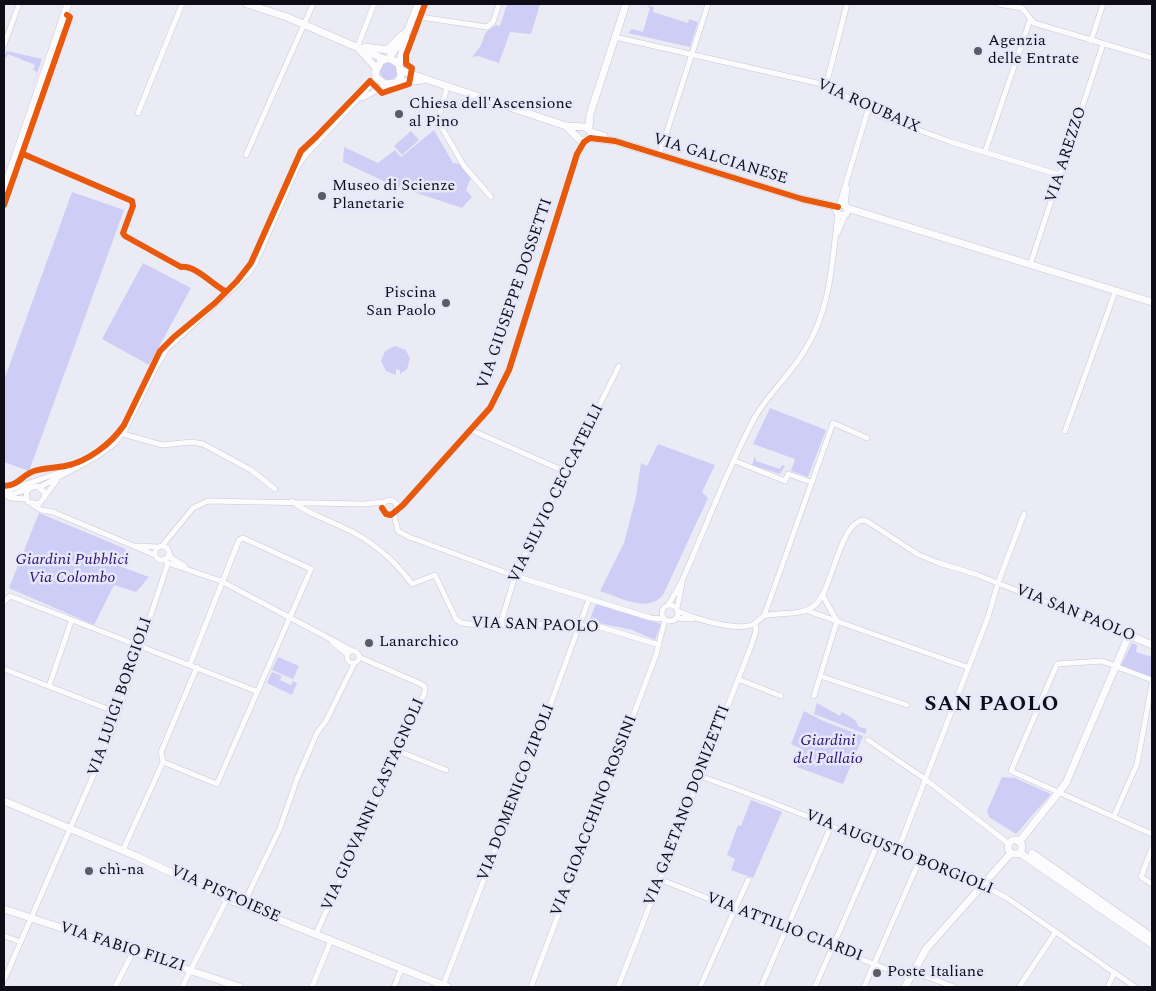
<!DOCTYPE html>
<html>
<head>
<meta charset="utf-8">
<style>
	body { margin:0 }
	#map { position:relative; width:1156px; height:991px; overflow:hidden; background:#ebebf6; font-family:Spectral,serif }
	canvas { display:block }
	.frame { position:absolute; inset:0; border:5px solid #0d0c17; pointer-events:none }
</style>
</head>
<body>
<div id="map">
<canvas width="1156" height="991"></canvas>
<div class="frame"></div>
</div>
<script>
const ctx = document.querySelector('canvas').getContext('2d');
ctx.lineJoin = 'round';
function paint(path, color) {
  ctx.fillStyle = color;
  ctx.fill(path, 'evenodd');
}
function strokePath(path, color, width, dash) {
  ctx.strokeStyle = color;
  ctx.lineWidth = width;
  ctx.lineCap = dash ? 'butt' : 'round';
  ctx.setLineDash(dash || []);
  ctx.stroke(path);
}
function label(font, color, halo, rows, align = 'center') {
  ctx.font = font + ' Spectral,serif';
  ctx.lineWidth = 5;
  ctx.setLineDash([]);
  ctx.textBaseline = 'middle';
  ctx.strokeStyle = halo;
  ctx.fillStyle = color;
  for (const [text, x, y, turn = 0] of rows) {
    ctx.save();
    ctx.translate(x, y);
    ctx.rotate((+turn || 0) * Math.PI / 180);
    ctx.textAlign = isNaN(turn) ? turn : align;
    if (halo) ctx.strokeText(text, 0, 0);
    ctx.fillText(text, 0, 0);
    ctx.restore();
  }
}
const green = new Path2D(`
	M507,4H540L531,34L510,32L499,63L478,56L472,57L480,47L486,32L496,25L500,26Z
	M648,6L654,7L653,12L688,23L689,19L698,22L690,47L628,33L632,29L643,32L650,8L647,7Z
	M7,51L42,59L29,97L37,72L33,70L35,65L8,54L6,58L4,57Z
	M380 71a9 9 0 1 1 18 0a9 9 0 1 1-18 0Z
	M434,130L453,163L460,164L471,178L466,190L472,197L462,208L390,184L343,162L344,147L378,163L395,150L401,157Z
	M411,131L419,140L402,155L394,146Z
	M72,192L124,210L29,471L4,462V380Z
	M143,263L191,288L149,365L102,339Z
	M395,346L406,350L410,359L407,369L400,374V370L396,369V375L386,371L381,361L385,351Z
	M770,408L826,430L808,477L791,471L795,459L753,444Z
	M658,444L715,465L702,492L708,498L664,593C651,615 619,597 600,591L624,543L636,497L641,463L647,466Z
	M755,456L756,461L780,469L782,465L785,466L780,474L752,465Z
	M39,513L126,549L119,566L149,577L136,592L114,585L94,625L9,588Z
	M596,604L661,624L655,640L632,630L589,621Z
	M1132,643L1137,645L1136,652L1152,657V677L1121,666Z
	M278,657L299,666L293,679L272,670Z
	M272,672L282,676L280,680L291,685L293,681L297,683L292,695L267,683Z
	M817,703L840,716L842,712L855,720L859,727L867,729L865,734L814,714Z
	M804,711L823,721L863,736L843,784L797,767L802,749L791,744Z
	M1002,777L1015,778L1051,794L1016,834L989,817L987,811Z
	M751,800L782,812L753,878L731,870L735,859L727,855L738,825L741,826Z`);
const street = new Path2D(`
	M999,4L1022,8L1034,23L1152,58
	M413,16L487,27L493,22L499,4
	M615,37L826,85L878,115L951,142L1060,175
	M1091,41L1103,4
	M4,45L19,4
	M357,48L374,4
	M826,85L847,4
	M447,87L438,121L464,166L491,197
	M362,98L387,85
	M138,113L182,4
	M985,152L1030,20
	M246,155L313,4
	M659,156L708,4
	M845,205L847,188
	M839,206L868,110
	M837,234L845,215
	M1030,265L1103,44
	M471,430L566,472
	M1065,431L1115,292
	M123,434L162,445L192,442L203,444L251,470L275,489
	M735,461L785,481L788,474L811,482
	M40,487L96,457L114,444L125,430L156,367L167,349L247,275L255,264L297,168L304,157L377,78
	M4,489H12L67,470
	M4,494H14L29,488
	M4,495L11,498L27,499
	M45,497L44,492L37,486L30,488L26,493L28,502L39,504L57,480
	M292,501C306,513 323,518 340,526C370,539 393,558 412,584L435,575L456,619L461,623L485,626L523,624L597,626L659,645
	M33,505L41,510L53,512L155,555
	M382,505L386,501L392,500L397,504L396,511
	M382,508L386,514L391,515L403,505L490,408L509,370L577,154L584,142
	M394,514L398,531L409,537L515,576L651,618L664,619
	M136,546L158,547
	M162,546L193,508L208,501L364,504L384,502
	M155 553a7 7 0 1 1 14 0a7 7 0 1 1-14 0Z
	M169,553L171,558L185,566
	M164,559L168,563L221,581L353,651
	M4,602L10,596L256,691
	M669,604L682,581C706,527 727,469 755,417C769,393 791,374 805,350C831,309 832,261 838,214
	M662 613a8 8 0 1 1 16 0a8 8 0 1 1-16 0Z
	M677,608L682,584
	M678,611C695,619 735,631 752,625C757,623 760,618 764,616C781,611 801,617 815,605C834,588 839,520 865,520L919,555L939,563L975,574L1129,635
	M808,611L967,667
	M764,616L833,423L867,438
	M677,618L693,619
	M500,625L517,570L619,366
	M332,642L347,654
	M347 657a6 6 0 1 1 12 0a6 6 0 1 1-12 0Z
	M4,669L118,713
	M820,676L907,705
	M738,679L781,696
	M1152,680L1102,661L1057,664L1011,771L1152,834
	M49,686L71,622
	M814,696L837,621L823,596
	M868,740L925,779L1009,844
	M398,751L446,770
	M163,762L161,752L197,667
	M700,776C745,792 787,808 831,826C889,850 951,867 1007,898L1135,987
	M1114,816L1137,764L1152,684
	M1152,848L1141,877L1152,884
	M123,850L163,762L217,784L311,569L243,538L239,540L190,664
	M898,850L988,617L998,583L1024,514
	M659,879L909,978
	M243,905L280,828L297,779L317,733L326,721L355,662
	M316,934L425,692V687L421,684L359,657
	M4,936L21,942
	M912,971L954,987
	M4,980L110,737L168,563
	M443,986L540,733L589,599
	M115,987L133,952
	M182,987L227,899
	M312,987L331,940
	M394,987L401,970
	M531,987L656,655L665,620
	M618,987L750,649L756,631L755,623
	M700,987L748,880
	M761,987L831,826
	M815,987L878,843
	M864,987L920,859
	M1019,987L1055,933
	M1108,987L1114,973`);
const secondary = new Path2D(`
	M247,4L287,17L384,59
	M362,49L366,47L387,50L402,35
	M360,50L376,68
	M389,58L408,30L418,4
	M399,64L406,38
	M402,71L566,126L586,127L591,132L604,136
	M396,83L401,77L399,64L389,58L381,61L375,73L377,78L385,84L422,80
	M566,126L582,142L590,138L615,141L802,199L838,207
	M589,128L590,114L626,4
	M4,189L68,4
	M836.5 210a5.5 5.5 0 1 1 11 0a5.5 5.5 0 1 1-11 0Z
	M847,208L1152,302
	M4,801L136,856L227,899L448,987
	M1008 847a7 7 0 1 1 14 0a7 7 0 1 1-14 0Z
	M1019,842L1066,783L1129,635L1152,645
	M1020,853L1152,944
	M1032,853L1152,937
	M4,909L240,987
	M905,987L926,949L1011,853`);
const cycleway = new Path2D(`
	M23,154L132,201L133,206L123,233L125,236L181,267C195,265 212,284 225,291
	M4,205L70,17L67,15
	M4,486C18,486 22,475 34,471C44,468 55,468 65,466C87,462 111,444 124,425L160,351L174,337L215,303L237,281L251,263L301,151L316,137L370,81L382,93L409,84L412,68L406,64V55L425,4
	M382,508L386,514L391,515L403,505L490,408L509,370L577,154L584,142L590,138L615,141L802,199L838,207`);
const markers = [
	[978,51,5,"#5b5a65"],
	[399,114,5,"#5b5a65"],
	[322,196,5,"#5b5a65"],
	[446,303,5,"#5b5a65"],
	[369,643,5,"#5b5a65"],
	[89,871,5,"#5b5a65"],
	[877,973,5,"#5b5a65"]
];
const poiNames = [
	["Agenzia",988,42],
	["delle Entrate",988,60],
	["Chiesa dell'Ascensione",409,105],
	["al Pino",409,123],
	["Museo di Scienze",332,187],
	["Planetarie",332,205],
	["Piscina",436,294,"right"],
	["San Paolo",436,312,"right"],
	["Lanarchico",379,643],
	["chì-na",99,871],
	["Poste Italiane",887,973]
];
const streetNames = [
	["VIA ROUBAIX",868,107,24],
	["VIA AREZZO",1067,155,-72],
	["VIA GALCIANESE",720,160,17],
	["VIA GIUSEPPE DOSSETTI",516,294,-71],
	["VIA SILVIO CECCATELLI",557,494,-64],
	["VIA SAN PAOLO",1075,614,22],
	["VIA SAN PAOLO",535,626,2],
	["VIA LUIGI BORGIOLI",121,697,-71],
	["VIA DOMENICO ZIPOLI",517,793,-69],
	["VIA GIOVANNI CASTAGNOLI",374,805,-66],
	["VIA GAETANO DONIZETTI",688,806,-69],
	["VIA GIOACCHINO ROSSINI",595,816,-69],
	["VIA AUGUSTO BORGIOLI",899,853,22],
	["VIA PISTOIESE",225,895,24],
	["VIA ATTILIO CIARDI",784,928,21],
	["VIA FABIO FILZI",122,948,18]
];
const parkNames = [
	["Giardini Pubblici",72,561],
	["Via Colombo",72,579],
	["Giardini",828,742],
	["del Pallaio",828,760]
];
const districtNames = [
	["SAN PAOLO",992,706]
];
paint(green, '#cecdf5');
strokePath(street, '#c8c8d2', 6);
strokePath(secondary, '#c8c8d2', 8);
strokePath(street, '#fcfcfe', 5);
strokePath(secondary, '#fcfcfe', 7);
strokePath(cycleway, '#e8590c', 6);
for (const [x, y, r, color] of markers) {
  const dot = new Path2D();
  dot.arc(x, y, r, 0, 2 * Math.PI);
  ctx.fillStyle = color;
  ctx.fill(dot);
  strokePath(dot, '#e7e7fa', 2);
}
label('16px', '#0d0c17', '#e7e7fa', poiNames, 'left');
label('16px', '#0d0c17', '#e7e7fa', streetNames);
label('italic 16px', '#2b116f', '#e7e7fa', parkNames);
ctx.letterSpacing = '1px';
label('bold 21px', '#0d0c17', '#e7e7fa', districtNames);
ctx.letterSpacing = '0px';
</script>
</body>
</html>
